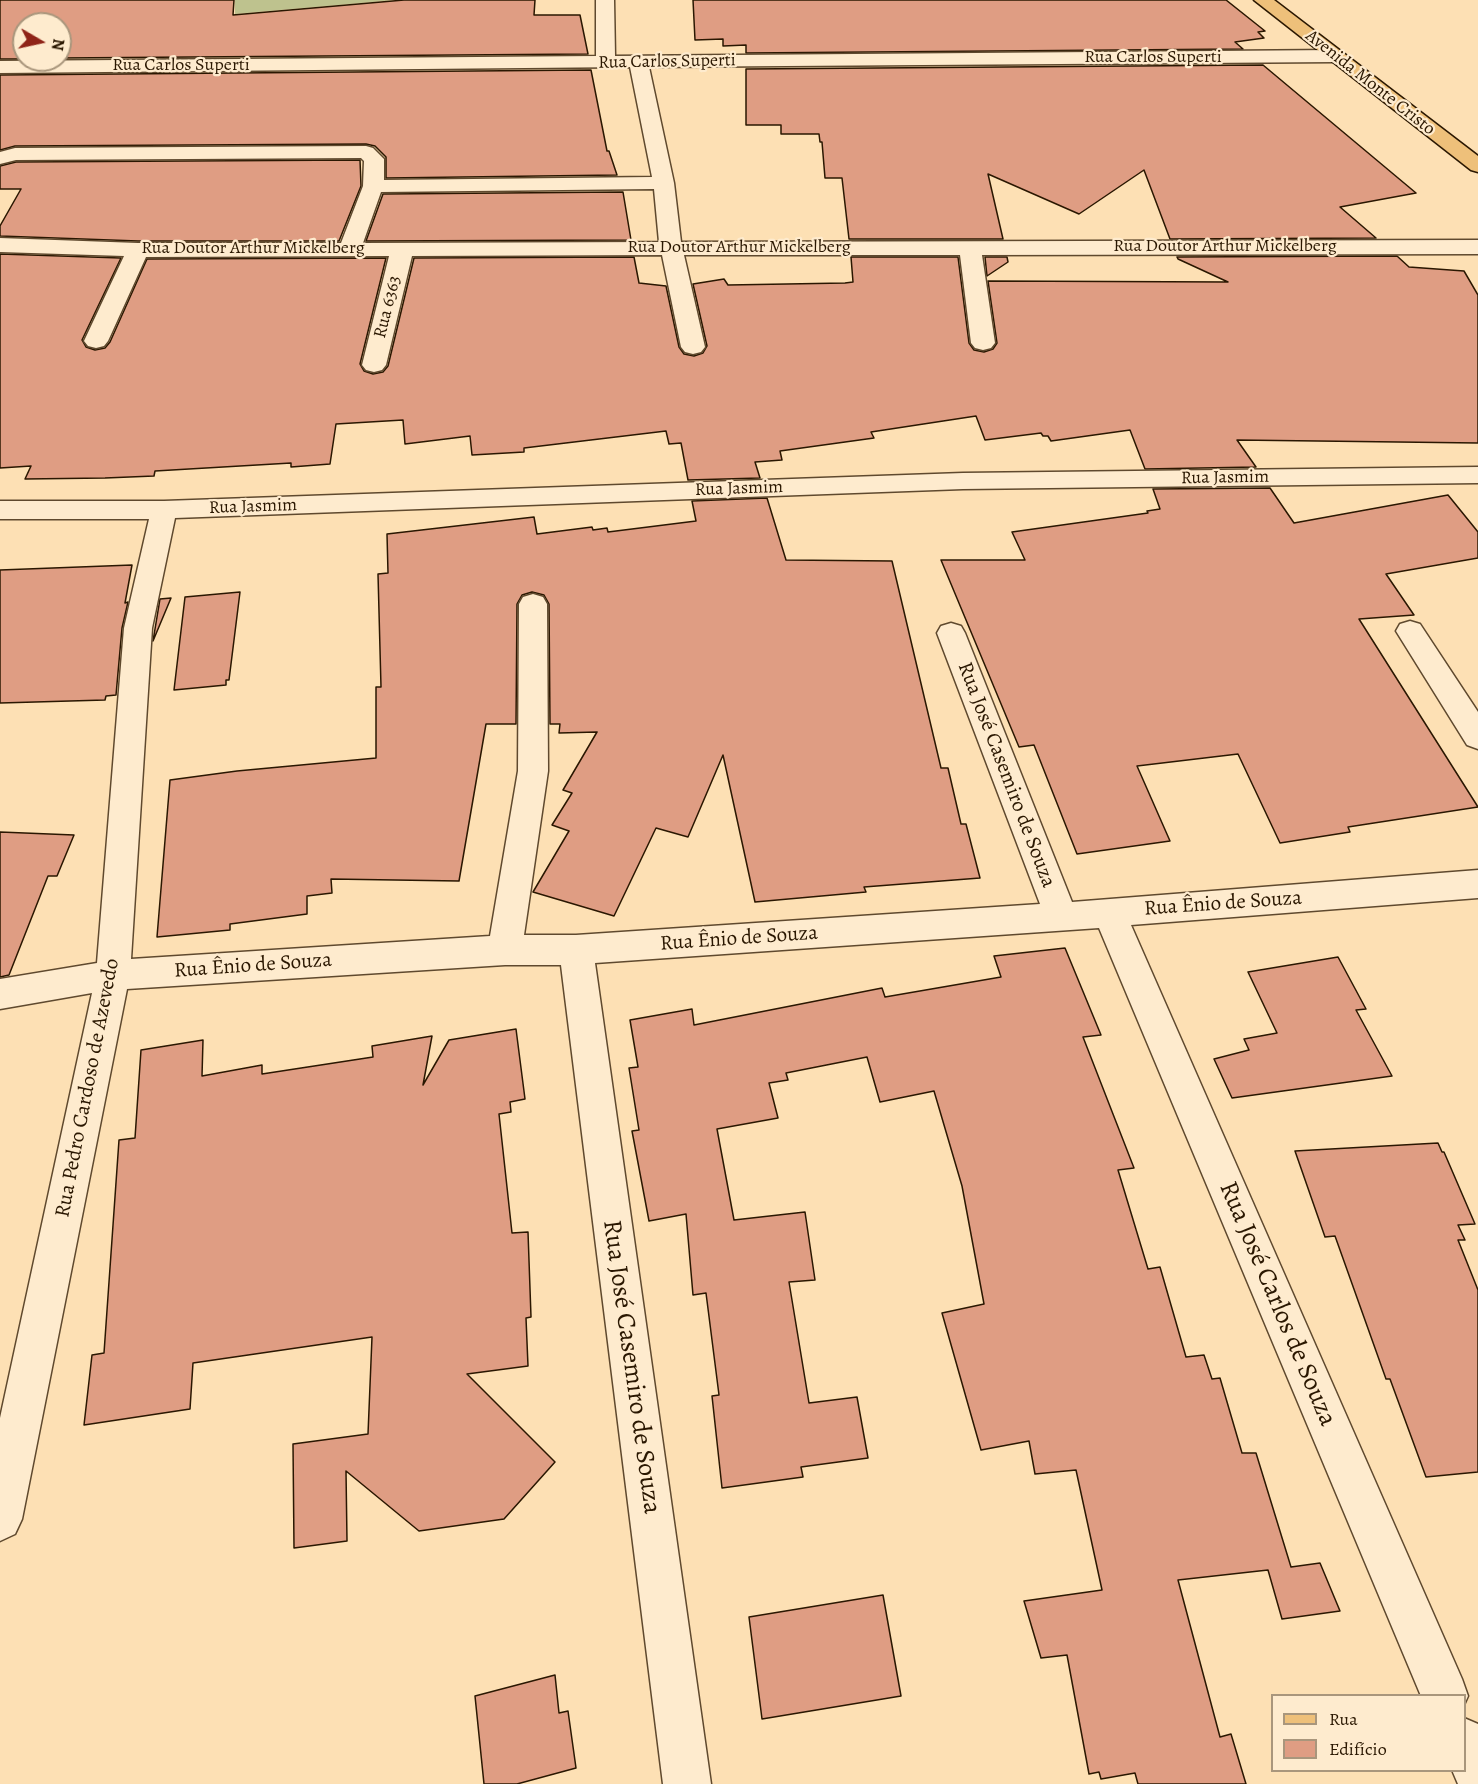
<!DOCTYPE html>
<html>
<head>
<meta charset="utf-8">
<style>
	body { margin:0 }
	#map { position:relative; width:1478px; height:1784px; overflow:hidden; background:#fde0b4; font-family:Alegreya,serif }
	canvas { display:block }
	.legend { position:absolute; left:1271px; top:1694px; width:195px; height:78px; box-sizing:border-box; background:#feebce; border:2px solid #a9967c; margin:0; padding:8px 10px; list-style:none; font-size:18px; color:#2a1701 }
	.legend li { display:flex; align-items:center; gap:12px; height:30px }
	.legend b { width:30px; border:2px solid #a9967c }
	.north { position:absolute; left:12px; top:12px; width:60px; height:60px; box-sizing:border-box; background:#feebce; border:2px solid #a9967c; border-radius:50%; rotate:99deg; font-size:16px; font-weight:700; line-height:24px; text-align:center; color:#2a1701 }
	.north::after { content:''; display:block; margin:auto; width:21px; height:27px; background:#8f2418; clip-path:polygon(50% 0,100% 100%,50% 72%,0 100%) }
</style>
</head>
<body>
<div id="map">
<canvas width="1478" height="1784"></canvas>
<ul class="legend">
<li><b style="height:8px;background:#eec07a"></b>Rua</li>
<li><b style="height:16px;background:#df9d83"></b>Edifício</li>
</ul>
<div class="north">N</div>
</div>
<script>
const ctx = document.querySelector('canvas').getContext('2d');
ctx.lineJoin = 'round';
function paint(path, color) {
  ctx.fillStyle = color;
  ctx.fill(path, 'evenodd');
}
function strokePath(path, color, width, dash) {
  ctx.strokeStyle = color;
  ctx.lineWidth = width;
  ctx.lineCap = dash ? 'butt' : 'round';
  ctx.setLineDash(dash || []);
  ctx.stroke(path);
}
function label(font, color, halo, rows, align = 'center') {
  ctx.font = font + ' Alegreya,serif';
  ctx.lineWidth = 4.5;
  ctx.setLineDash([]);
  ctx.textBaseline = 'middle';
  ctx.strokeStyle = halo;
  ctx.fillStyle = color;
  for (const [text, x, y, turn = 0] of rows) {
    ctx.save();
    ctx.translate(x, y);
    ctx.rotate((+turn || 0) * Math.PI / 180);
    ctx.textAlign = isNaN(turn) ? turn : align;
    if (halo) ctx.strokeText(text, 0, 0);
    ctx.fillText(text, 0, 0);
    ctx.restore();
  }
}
const green = new Path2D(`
	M235,0H396L235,14Z`);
const building = new Path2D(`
	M0,0H234L233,15L404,0H535L534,15H580L588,54L60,58V24H24V59H0Z
	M693,0H1226L1265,31L1258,32L1264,38L1235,42L1243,49L746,53V45L723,46V39L695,40Z
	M1263,65L1416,193L1340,207L1376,238L1170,239L1144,170L1079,214L988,174L1003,239H849L842,178H825L822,142H820L819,134H781V125H746V69Z
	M591,70L607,151H609L617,175L386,178V157L375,146L366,144L15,146L0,150V75Z
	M360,160L361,186L339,241H138L0,236V226L21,189H0V166L16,162Z
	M623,192L631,240L366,241L383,194Z
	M0,254L121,258L82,340L86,347L95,350L105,348L110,342L147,259L386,258L360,364L364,371L373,374L383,372L388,366L414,258L634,257L639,283L666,286L679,347L684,354L694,356L703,353L707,346L693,284L724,279L728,285L845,283L853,282L851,257H958L969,343L974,350L984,352L993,349L997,343L988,281L1228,282L1178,259L1177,257L1397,256L1409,267L1464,271L1478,295V443L1237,440L1256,467L1145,469L1130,430L1051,441L1048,436H1043L1041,433L985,440L976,416L871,432L874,438L780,451L782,460L755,462L760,478L688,480L681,443L669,444L666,431L524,448V452L472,455L470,436L405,444L403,420L336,424L330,464L291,467V463L155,471L154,476L105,478L25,479L31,466L0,468Z
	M985,257H1007L1008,262L987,276Z
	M1270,488L1294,523L1448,495L1478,532V558L1386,574L1414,615L1359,619L1478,807L1348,827L1350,832L1280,843L1238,754L1137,766L1170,841L1077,854L1034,745L1019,747L941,560H1025L1012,532L1148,513L1147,511L1160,509L1153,489Z
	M767,498L786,560L892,561L941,768H948L961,824H966L980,878L864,887L866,892L755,902L723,755L688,837L656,828L614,916L533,892L569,831L552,825L572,793L563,790L597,732L559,733L560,724H550L549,604L544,595L532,592L522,595L517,604L516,724H486L459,881L331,879L332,893L307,896V914L230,924V930L157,937L170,780L237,771L376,758V687H381L378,574L388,573L387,534L534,517L537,534L592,527L593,530L607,528L608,532L696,521L692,501Z
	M132,565L125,603L128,602L122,628L116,695L106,696L105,700L0,703V570Z
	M240,592L229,680H226V685L174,690L185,597Z
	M171,598L153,641L160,599Z
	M0,832L74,835L57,876H48L9,975L0,977Z
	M1065,948L1101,1035L1083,1037L1134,1168L1118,1170L1148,1269L1160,1267L1186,1357L1204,1355L1212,1379L1220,1378L1242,1453H1256L1291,1567L1320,1563L1340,1611L1282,1619L1268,1570L1178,1580L1220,1737L1231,1734L1246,1784H1138L1135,1773L1101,1779L1099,1772L1089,1774L1067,1655L1041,1658L1024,1601L1102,1590L1076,1470L1035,1474L1029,1441L981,1450L942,1313L984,1304L962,1186L934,1091L880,1102L867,1057L786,1073L788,1080L769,1083L778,1118L717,1129L734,1220L805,1212L815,1280L789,1282L809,1403L857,1397L868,1458L801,1467L803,1477L722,1488L712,1396L719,1395L706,1293L693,1295L686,1214L649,1221L632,1131L639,1130L629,1068L638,1067L630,1020L692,1009L694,1025L882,988L885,997L1001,977L994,956Z
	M1338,957L1366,1009L1356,1010L1392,1076L1232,1098L1214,1059L1249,1050L1244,1039L1277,1033L1248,972Z
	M516,1029L525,1099L510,1102L511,1112L499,1114L512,1233L528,1232L531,1317L526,1318L528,1366L467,1374L555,1462L504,1519L419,1531L346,1471L347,1541L294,1548L293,1444L368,1434L372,1337L193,1363L190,1409L84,1425L92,1355L104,1353L119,1140L135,1138L141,1050L203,1040L202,1076L262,1065V1074L373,1057L372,1046L432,1036L423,1085L449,1040Z
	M1438,1143L1442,1152H1444L1475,1224L1458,1225L1465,1240H1458L1478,1290V1472L1426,1477L1390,1379H1386L1335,1236L1325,1237L1295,1151Z
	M883,1595L901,1696L762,1719L749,1617Z
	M555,1675L559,1713L568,1711L576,1768L517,1784H484L475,1696Z`);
const minor = new Path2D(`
	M596,0H614L615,56L1335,50L1342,52L1344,56L1342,60L1335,62L649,67L674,183L681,242L1478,240V254L982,255L995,343L991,348L983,350L975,348L971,343L960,255H684L705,347L701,352L693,354L685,352L681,347L662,255L412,256L386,365L382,370L374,372L366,370L362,365L389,256L146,257L108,341L104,346L96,348L88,346L84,341L124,256L0,252V238L138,243H341L363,186L364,161L361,158L16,160L0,164V152L15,148L366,146L373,148L384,159V180L652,177L630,67L0,73V61L596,56ZM654,189L659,242L363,243L381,192Z
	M1478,467V483L963,489L175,518L152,628L131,959L490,936L518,771L519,604L523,597L533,594L543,597L547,604L548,771L524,935H576L1040,904L937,633L941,626L951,623L961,626L965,633L1072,902L1478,870V898L1131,925L1462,1679L1468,1696L1464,1705V1696H1421L1099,928L595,963L711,1784H663L561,965H505L127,989L22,1519L15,1534L0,1541V1418L92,993L0,1009V979L97,963L124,628L149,519H0V501H164L963,473Z
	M1410,621L1420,624L1478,712V749L1467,745L1396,631L1400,624Z
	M1464,1718L1478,1724V1784H1458L1452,1770H1464Z`);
const major = new Path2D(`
	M1254,0H1274L1478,156V172L1471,170Z`);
const farStreetnames = [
	["Rua Carlos Superti",1153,58],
	["Rua Carlos Superti",667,62,-1],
	["Rua Carlos Superti",181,66],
	["Avenida Monte Cristo",1370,83,38],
	["Rua Doutor Arthur Mickelberg",1225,247],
	["Rua Doutor Arthur Mickelberg",739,248],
	["Rua Doutor Arthur Mickelberg",253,249],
	["Rua 6363",388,307,-76],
	["Rua Jasmim",1225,478,-1],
	["Rua Jasmim",739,489,-2],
	["Rua Jasmim",253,507,-2]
];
const streetNames = [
	["Rua José Casemiro de Souza",1006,775,69],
	["Rua Ênio de Souza",1223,904,-4],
	["Rua Ênio de Souza",739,939,-4],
	["Rua Ênio de Souza",253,966,-4],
	["Rua Pedro Cardoso de Azevedo",88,1088,-79]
];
const nearStreetnames = [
	["Rua José Carlos de Souza",1277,1304,67],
	["Rua José Casemiro de Souza",631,1367,82]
];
paint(green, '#bec28e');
paint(building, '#df9d83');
strokePath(building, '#2a1701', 1.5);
strokePath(minor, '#5f492e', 3);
strokePath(major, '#2a1701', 3);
paint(minor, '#feebce');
paint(major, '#eec07a');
label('18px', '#2a1701', '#feebce', farStreetnames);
label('21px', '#2a1701', '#feebce', streetNames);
label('26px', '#2a1701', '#feebce', nearStreetnames);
</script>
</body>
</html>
